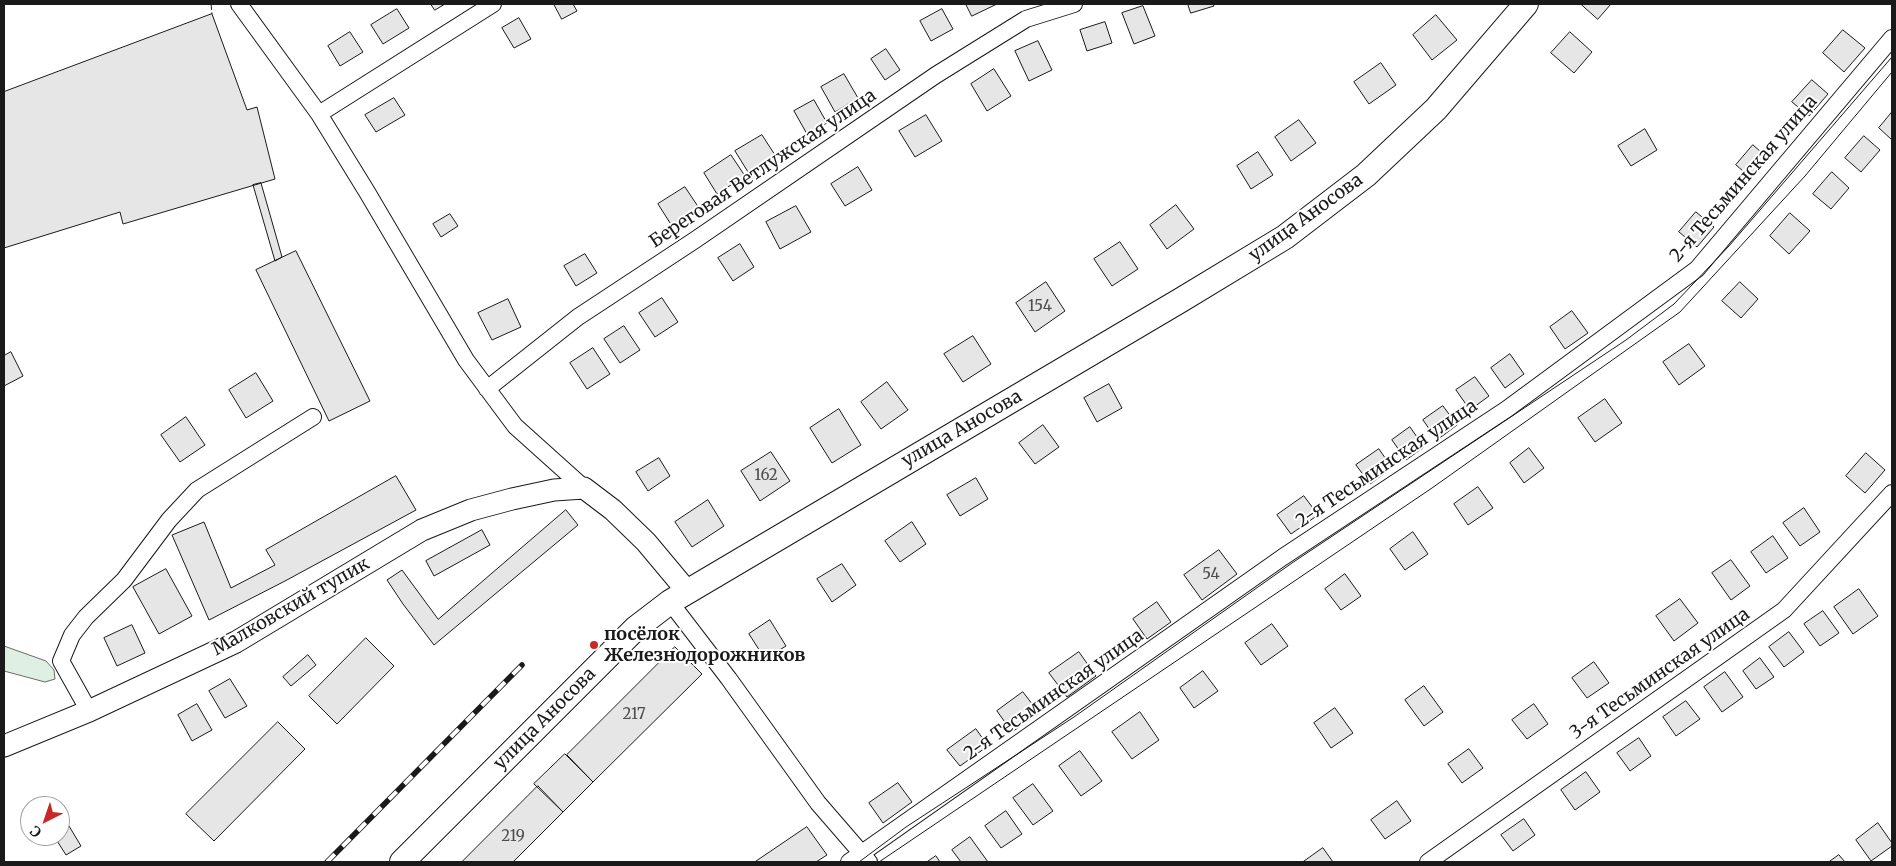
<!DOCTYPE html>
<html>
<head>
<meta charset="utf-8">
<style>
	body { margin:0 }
	#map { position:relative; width:1896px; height:866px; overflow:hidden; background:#fff; font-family:Merriweather,serif }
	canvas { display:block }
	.frame { position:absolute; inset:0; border:5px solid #1a1a1a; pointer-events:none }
	.north { position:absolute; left:20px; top:796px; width:50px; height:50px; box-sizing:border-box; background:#fff; border:1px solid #a3a3a3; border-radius:50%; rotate:221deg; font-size:14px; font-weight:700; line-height:20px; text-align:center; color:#1a1a1a }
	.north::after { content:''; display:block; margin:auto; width:18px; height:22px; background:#c62828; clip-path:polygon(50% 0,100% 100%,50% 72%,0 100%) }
</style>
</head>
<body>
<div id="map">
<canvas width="1896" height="866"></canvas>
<div class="frame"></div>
<div class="north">С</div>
</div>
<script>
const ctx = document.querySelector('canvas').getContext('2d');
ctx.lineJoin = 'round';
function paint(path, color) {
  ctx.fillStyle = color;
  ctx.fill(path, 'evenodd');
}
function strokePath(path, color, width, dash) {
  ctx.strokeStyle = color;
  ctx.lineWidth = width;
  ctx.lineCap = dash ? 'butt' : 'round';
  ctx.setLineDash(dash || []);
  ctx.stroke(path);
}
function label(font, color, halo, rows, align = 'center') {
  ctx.font = font + ' Merriweather,serif';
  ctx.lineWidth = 4;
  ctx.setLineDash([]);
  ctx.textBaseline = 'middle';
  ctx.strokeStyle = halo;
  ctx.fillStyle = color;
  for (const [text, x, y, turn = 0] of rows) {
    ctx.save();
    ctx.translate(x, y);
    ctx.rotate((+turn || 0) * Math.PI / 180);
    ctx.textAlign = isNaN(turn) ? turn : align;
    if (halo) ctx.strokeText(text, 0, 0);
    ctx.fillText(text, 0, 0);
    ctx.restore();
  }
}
const green = new Path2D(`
	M4,646L46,661L54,670L55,679L45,682L4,671Z`);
const building = new Path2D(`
	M431,4H445L435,10Z
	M554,4H573L577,11L562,19Z
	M966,4H997L972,16Z
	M1188,4H1213L1214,6L1191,13Z
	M1581,4H1611L1598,19Z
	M1143,6L1155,36L1134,44L1122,13Z
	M397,9L409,28L383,44L371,25Z
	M942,9L953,29L931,41L920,21Z
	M212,14L247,110L257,107L275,179L123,224L120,212L4,248V92Z
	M1436,15L1457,40L1432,60L1413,35Z
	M519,18L531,39L514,48L502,28Z
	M1105,22L1112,43L1087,51L1080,30Z
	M1843,30L1865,48L1844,72L1823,53Z
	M350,32L363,52L340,66L328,46Z
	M1570,32L1592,52L1574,73L1551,53Z
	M1038,41L1052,70L1029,81L1015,51Z
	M886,49L900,70L885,80L871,59Z
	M1381,63L1396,85L1369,104L1354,82Z
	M994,69L1011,96L987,111L971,84Z
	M844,74L858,98L835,112L821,87Z
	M1812,80L1828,94L1809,116L1792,102Z
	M394,98L405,115L376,132L365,115Z
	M814,100L827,123L807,134L794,111Z
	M1892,112V140L1879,128Z
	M926,115L942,141L915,157L899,131Z
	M1299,120L1316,143L1291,161L1275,137Z
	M1645,129L1657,150L1631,166L1618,146Z
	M762,135L775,155L748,172L735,151Z
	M1864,136L1880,150L1861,172L1845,158Z
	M1753,145L1768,158L1751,178L1736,165Z
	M1258,152L1273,175L1251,189L1237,166Z
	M731,155L745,176L717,194L704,173Z
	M858,167L872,190L845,206L831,184Z
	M1832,172L1849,188L1831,209L1813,194Z
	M261,183L282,257L275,261L253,185Z
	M685,187L699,208L672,226L658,204Z
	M1176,205L1194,229L1167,249L1150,225Z
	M796,206L811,232L780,249L766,222Z
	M1696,212L1714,227L1697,247L1679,232Z
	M1790,213L1810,231L1789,254L1770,236Z
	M450,214L458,226L441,237L433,224Z
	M1120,242L1138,269L1112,286L1094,259Z
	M740,244L754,267L733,281L718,258Z
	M296,251L370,401L329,421L256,270Z
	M585,254L597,273L576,286L564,266Z
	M1046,282L1065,311L1035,332L1016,303Z
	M1740,282L1758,299L1741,318L1722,301Z
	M662,298L678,322L655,337L639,313Z
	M508,299L521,327L492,340L478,313Z
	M1572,311L1588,333L1565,349L1550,327Z
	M624,326L640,350L620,363L604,339Z
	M973,336L991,364L963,382L944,354Z
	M1689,344L1705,366L1679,385L1663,362Z
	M593,348L610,374L587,389L570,363Z
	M11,352L23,376L4,386V356Z
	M1510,354L1524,374L1505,388L1491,368Z
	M256,373L273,401L246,418L229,390Z
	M1475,377L1489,396L1470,410L1456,390Z
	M887,382L908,410L881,429L861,402Z
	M1109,384L1122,408L1097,422L1084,398Z
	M1605,399L1622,423L1595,442L1578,418Z
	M1443,406L1457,425L1437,440L1423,420Z
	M839,409L861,445L832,463L810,428Z
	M186,417L205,445L180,462L161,435Z
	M1043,425L1059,447L1035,464L1019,443Z
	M1410,427L1424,447L1406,460L1392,440Z
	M1529,448L1544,468L1524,483L1510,463Z
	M1379,449L1392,468L1370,484L1356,465Z
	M771,452L790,481L760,501L741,471Z
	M1866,453L1885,470L1865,493L1846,476Z
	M659,458L670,476L648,491L636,472Z
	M396,476L416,510L285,581L209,620L172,535L204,522L231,588L275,565L266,550Z
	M976,478L988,499L960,516L947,495Z
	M1478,487L1493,508L1468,525L1454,504Z
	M1304,496L1318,515L1291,534L1277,515Z
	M708,500L724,526L692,547L675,522Z
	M1804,508L1820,532L1800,546L1783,523Z
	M566,510L578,525L434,645L403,604L387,580L402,570L438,619Z
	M912,522L926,544L900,562L885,541Z
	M482,530L490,545L434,576L426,561Z
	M1413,532L1428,554L1405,570L1390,549Z
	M1773,536L1788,558L1766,573L1751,552Z
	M1219,550L1237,574L1202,600L1184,575Z
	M1731,560L1750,586L1731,600L1712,573Z
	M842,564L856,585L832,602L817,579Z
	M166,569L192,616L159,634L133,587Z
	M1345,574L1361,596L1341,610L1325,589Z
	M1859,589L1878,616L1853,634L1834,607Z
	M1680,599L1698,623L1674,641L1656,616Z
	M1157,602L1171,622L1147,639L1133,619Z
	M1823,611L1839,633L1820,646L1804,624Z
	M770,620L786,646L765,659L749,634Z
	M1272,624L1288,646L1261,665L1245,643Z
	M132,625L145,653L117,666L104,638Z
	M1789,632L1804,652L1784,667L1769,647Z
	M366,638L394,666L337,724L309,696Z
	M675,647L702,674L593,782L567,755Z
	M1079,652L1096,676L1067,697L1049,673Z
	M308,655L316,665L291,686L283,677Z
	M1760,658L1774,677L1756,689L1743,671Z
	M1594,662L1609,683L1587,698L1572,678Z
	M1203,671L1218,691L1194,708L1180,688Z
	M1725,672L1743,697L1722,712L1704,687Z
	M230,679L247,706L225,718L209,691Z
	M1424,686L1443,712L1424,726L1405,700Z
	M1023,692L1039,713L1012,732L997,711Z
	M1686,701L1700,719L1676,736L1663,717Z
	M197,704L212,730L192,741L178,715Z
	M1534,704L1548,724L1527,739L1512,720Z
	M1335,708L1353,733L1331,748L1314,723Z
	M1140,712L1159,740L1132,759L1112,732Z
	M278,722L305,749L214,841L186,814Z
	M976,729L988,746L960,766L947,750Z
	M1639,738L1651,756L1630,771L1617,753Z
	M1469,749L1483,768L1462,783L1448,764Z
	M1080,751L1102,781L1081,796L1059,766Z
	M565,754L593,782L563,812L534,784Z
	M1586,772L1600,792L1575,810L1561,790Z
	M898,783L912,802L883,823L869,803Z
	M1033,784L1053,811L1033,825L1013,798Z
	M538,786L563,812L513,862H462Z
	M1397,801L1411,821L1385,839L1371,820Z
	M1006,811L1022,834L1001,848L985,826Z
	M1524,819L1535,835L1513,851L1501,835Z
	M1878,823L1892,843V846L1871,861L1856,840Z
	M69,826L81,846L66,855L54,836H60V832Z
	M807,827L827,855L816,862H755Z
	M970,837L988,862H961L952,850Z
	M1323,848L1333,862H1303Z
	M1839,855L1845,862H1829Z
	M936,856L940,862H927Z`);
const minor = new Path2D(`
	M239,4L319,114L367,192L466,360L515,426L584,488
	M319,114L493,4
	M487,389L578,317L695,240L936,75L1026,19L1074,4
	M670,602L729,679L818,803L869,862
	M89,711L61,661L72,635L86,617L124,580L169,520L197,490L313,417
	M849,862L1283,557L1507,409L1697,269L1892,38
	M1428,862L1784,610L1892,493`);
const tertiary = new Path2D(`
	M4,746L89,711L236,642L422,530L471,510L512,499L554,490L584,488L613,510L646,542L687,591`);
const secondary = new Path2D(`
	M402,862L636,628L670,602L1181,300L1285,237L1366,175L1436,109L1526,4`);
const tram = new Path2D(`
	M859,862L906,827L1074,717L1292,563L1626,340L1674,304L1729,246L1892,57
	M879,862L1432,488L1680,312L1805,176L1892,72`);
const rail = new Path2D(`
	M327,862L522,665`);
const fence = new Path2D(`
	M211,4L212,14`);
const markers = [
	[594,645,5,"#c62828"]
];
const numberNames = [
	["154",1040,307],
	["162",766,476],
	["54",1211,575],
	["217",634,715],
	["219",513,837]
];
const streetNames = [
	["Береговая Ветлужская улица",763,169,-34],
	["2-я Тесьминская улица",1744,179,-49],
	["улица Аносова",1306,218,-36],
	["улица Аносова",962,429,-30],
	["2-я Тесьминская улица",1387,464,-34],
	["Малковский тупик",291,607,-30],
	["3-я Тесьминская улица",1660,674,-35],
	["2-я Тесьминская улица",1054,695,-35],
	["улица Аносова",545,719,-45]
];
const poiNames = [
	["посёлок",604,635],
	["Железнодорожников",604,656]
];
paint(green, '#e0efe3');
strokePath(green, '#6a6a6a', 1);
paint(building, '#e6e6e6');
strokePath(building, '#1a1a1a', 1);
strokePath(minor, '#1a1a1a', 18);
strokePath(tertiary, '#1a1a1a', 23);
strokePath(secondary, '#1a1a1a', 26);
strokePath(minor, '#fff', 16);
strokePath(tertiary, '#fff', 21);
strokePath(secondary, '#fff', 24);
strokePath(tram, '#1a1a1a', 1);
strokePath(rail, '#1a1a1a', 5.5);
strokePath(rail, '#fff', 4, [11]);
strokePath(fence, '#1a1a1a', 1, [6, 2.5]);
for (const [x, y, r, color] of markers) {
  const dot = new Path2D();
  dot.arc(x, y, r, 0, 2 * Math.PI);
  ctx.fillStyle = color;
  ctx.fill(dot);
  strokePath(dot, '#fff', 2);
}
label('15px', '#4d4d4d', null, numberNames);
label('18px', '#1a1a1a', '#fff', streetNames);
label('bold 18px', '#1a1a1a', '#fff', poiNames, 'left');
</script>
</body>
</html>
